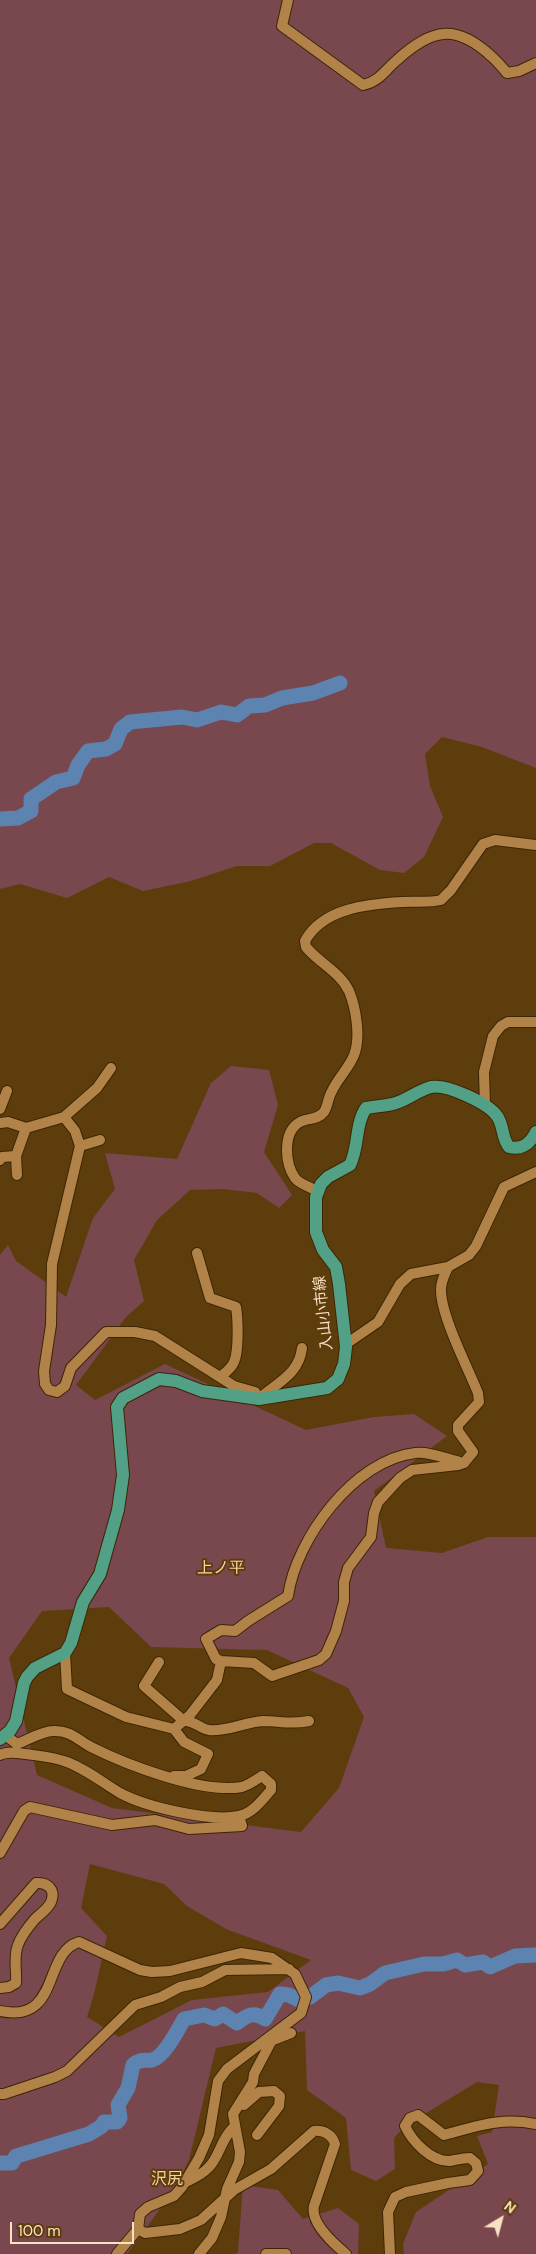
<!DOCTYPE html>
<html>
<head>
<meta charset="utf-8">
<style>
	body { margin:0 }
	#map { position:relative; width:536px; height:2254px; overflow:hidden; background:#5e3d0c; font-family:"DM Sans",sans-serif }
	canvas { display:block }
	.north { position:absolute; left:476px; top:2194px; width:50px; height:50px; -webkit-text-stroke:4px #5e3d0c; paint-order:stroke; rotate:37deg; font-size:14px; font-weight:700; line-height:20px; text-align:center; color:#fae1c3 }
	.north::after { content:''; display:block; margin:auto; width:18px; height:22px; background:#fae1c3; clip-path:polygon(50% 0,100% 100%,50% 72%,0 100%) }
	.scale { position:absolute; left:10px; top:2222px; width:124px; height:22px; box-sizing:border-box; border:2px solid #fae1c3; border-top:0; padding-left:6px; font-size:15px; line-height:18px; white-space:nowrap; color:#fae1c3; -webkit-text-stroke:4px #5e3d0c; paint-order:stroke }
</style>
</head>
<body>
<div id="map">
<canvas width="536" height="2254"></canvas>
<div class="north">N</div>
<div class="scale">100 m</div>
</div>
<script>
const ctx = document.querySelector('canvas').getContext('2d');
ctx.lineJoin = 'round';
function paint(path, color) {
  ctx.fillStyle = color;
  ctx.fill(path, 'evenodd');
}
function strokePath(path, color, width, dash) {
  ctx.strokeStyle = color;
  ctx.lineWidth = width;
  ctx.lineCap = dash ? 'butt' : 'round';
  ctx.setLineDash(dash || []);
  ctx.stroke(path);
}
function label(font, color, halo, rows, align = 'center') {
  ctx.font = font + ' "DM Sans","Noto Sans JP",sans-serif';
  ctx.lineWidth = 4;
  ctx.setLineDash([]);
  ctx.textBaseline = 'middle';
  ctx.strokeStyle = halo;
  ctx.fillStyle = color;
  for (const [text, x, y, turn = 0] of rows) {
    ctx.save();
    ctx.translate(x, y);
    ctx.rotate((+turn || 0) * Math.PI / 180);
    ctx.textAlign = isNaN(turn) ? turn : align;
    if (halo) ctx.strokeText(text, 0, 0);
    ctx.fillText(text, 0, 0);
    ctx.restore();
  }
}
const green = new Path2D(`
	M0,0H536V768L482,747L442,737L425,754L430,786L443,817L424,857L404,873L380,870L331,843H314L270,866H237L191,881L143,891L109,877L67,898L20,884L0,889Z
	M231,1066L269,1070L278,1105L264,1152L292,1195L279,1208L257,1193L223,1189L190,1190L157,1220L134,1260L144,1301L126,1317L76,1385L95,1400L165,1364L306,1430L374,1417L414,1414L447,1436L374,1491L386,1548L442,1553L488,1537H536V2254H404L403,2244L416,2212L488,2164L477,2136L492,2132L499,2085L477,2082L405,2126L394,2138L395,2169L376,2181L351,2170L346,2118L307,2090L305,2031L216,2048L189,2160L176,2187L127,2254H0V1255L8,1245L16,1261L66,1297L93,1218L115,1189L105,1153L177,1159L211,1083ZM109,1607L151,1647L267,1650L348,1688L364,1717L339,1788L301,1832L112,1808L37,1775L9,1658L42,1611ZM90,1864L164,1884L187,1906L226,1929L311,1960L268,1992L192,2000L119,2037L87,2017L94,1994L107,1936L81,1908Z
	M243,2185L278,2190L303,2219L338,2208L359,2224L358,2254H235L238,2252Z`);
const river = new Path2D(`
	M0,819L18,818L31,811V799L56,782L73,778L78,765L88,751L106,749L115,744L121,729L130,722L182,717L197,720L221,712L237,715L249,706L265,705L282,698L313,693L340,683
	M0,2163H12L16,2156L20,2155L89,2134L102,2126L104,2122H117L120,2118L118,2105L128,2088L133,2065C140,2059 144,2061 152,2060C164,2057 178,2030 184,2019L204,2015L215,2019L223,2014L237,2023C247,2015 254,2011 265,2019L280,1994L289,1995L299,2000L310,1997L326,1985L338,1983L360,1988L370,1984L385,1973L424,1964H443L457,1960L465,1965L483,1962L490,1967L515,1956L536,1955`);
const minor = new Path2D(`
	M288,0L282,26L363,85C380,81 384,71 397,60C431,29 455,23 491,56C497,61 502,67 507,73L519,71L536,63
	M485,1105L484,1072L493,1036L501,1026L508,1022H536
	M0,1109L7,1091
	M64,1117L97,1088L111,1068
	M0,1123L8,1122L26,1128L64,1117L75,1131L80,1146L52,1264L51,1325L44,1371L45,1384L49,1390L57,1392L65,1386L71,1368L106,1332H135L155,1336L234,1386L255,1392L259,1399C276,1383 299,1375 302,1348
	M80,1146L100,1140
	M16,1156L17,1175
	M0,1160L2,1157L16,1156L26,1128
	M318,1191C312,1188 299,1184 295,1178C285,1164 282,1132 300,1122C307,1118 318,1120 324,1112C328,1106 328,1097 332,1091C338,1078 349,1068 354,1055C361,1038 356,1008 349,991C340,972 319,963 306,947L305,941C323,908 368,904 402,902C415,901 429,903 441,900L451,890L483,844L495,840L536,845
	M197,1253L210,1298L236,1307C238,1319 239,1351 234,1362C231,1369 225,1373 220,1377
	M346,1344L378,1322L400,1284L411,1274L448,1267L469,1255L476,1246L504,1187L536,1172
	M65,1653L67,1689L126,1717L174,1729L190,1715L217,1680L221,1661L254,1663L272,1676L319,1660L326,1654L336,1631L344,1601V1582L348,1568L371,1537L374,1513L378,1502L400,1478L412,1470L458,1465L464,1463L473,1452L458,1431V1425L479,1402L478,1393C468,1368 440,1314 441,1289C441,1281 445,1274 448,1267
	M221,1661L216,1659L206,1639L221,1630L235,1631L248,1621L288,1596C296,1539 354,1460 415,1453C428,1451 447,1459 460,1462
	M159,1662L144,1686L184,1721C194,1720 200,1729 209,1730C227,1732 245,1722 263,1721C280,1721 291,1725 309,1721
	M0,1755C7,1751 18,1753 26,1754C40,1756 54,1757 67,1762C86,1769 103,1783 120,1793C146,1807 210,1822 239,1816C253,1813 262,1800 271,1790V1784L262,1776C256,1780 249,1785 242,1787C202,1794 127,1765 91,1747C78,1740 70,1730 53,1731C42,1731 28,1740 17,1744L5,1735
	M174,1776H186L201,1769L208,1754L184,1742L174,1729
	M0,1853L24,1811L30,1807L112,1825L155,1820L189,1829L242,1826L239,1816
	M0,1924L36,1883C48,1882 56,1890 51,1902C48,1909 40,1914 35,1919C29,1926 21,1936 18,1945C13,1957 17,1971 16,1983L9,1987L0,1988
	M0,2011C61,2024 42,1953 79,1942L140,1970L152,1972L170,1971L241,1953L272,1958L295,1974L306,1997L301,2013L227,2069L218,2081L209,2135L199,2158L182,2187L174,2196L148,2207L140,2214L138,2229L117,2254
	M268,2042L291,2033
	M0,2094H4L55,2077L67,2071L135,2005L161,1997L180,1987L202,1982L225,1970L289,1969
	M244,2105L259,2092L274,2091L280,2096L279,2106L257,2135
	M186,2182C194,2178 203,2174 209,2167C221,2154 220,2140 234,2127
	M138,2229L145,2233L180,2229L201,2220L234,2190L271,2169L314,2131C323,2130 332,2134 335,2144L314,2206C310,2223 334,2244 346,2254
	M199,2254L212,2238L221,2217L227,2189L239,2162L240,2152L233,2114L253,2082L254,2074L272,2040
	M266,2254H286
	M390,2254L388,2212L395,2197L406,2192L448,2183L470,2180L478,2171L476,2163L470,2158C463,2158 456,2160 450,2161C431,2162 412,2141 405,2126L410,2118L418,2115L444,2135C477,2126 501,2117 536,2124`);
const major = new Path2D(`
	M0,1739L10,1731L16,1721L24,1683L27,1677L35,1668L65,1653L71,1643L83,1602L100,1574L118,1510L123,1475L117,1407L123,1398L159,1379L176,1381L202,1391L259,1399L327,1388L338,1379L344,1364L346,1347L339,1284L336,1267L323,1250L316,1232V1197L321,1184L328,1177L350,1165C359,1147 355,1124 366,1108C376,1106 387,1106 396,1103C408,1099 419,1090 431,1087C447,1084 488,1103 497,1116C504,1125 501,1137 509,1147C522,1150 530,1144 536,1132`);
const streetNames = [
	["入山小市線",324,1313,-96]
];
const neighbourhoodNames = [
	["上ノ平",221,1569],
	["沢尻",167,2180]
];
paint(green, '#79474e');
strokePath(river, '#5d84b0', 15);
strokePath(minor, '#3d2604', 12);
strokePath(major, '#3d2604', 14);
strokePath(minor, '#b28348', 10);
strokePath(major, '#52a187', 12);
label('15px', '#fae1c3', '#5e3d0c', streetNames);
label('16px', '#f8d0a1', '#5e3d0c', neighbourhoodNames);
</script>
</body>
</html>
